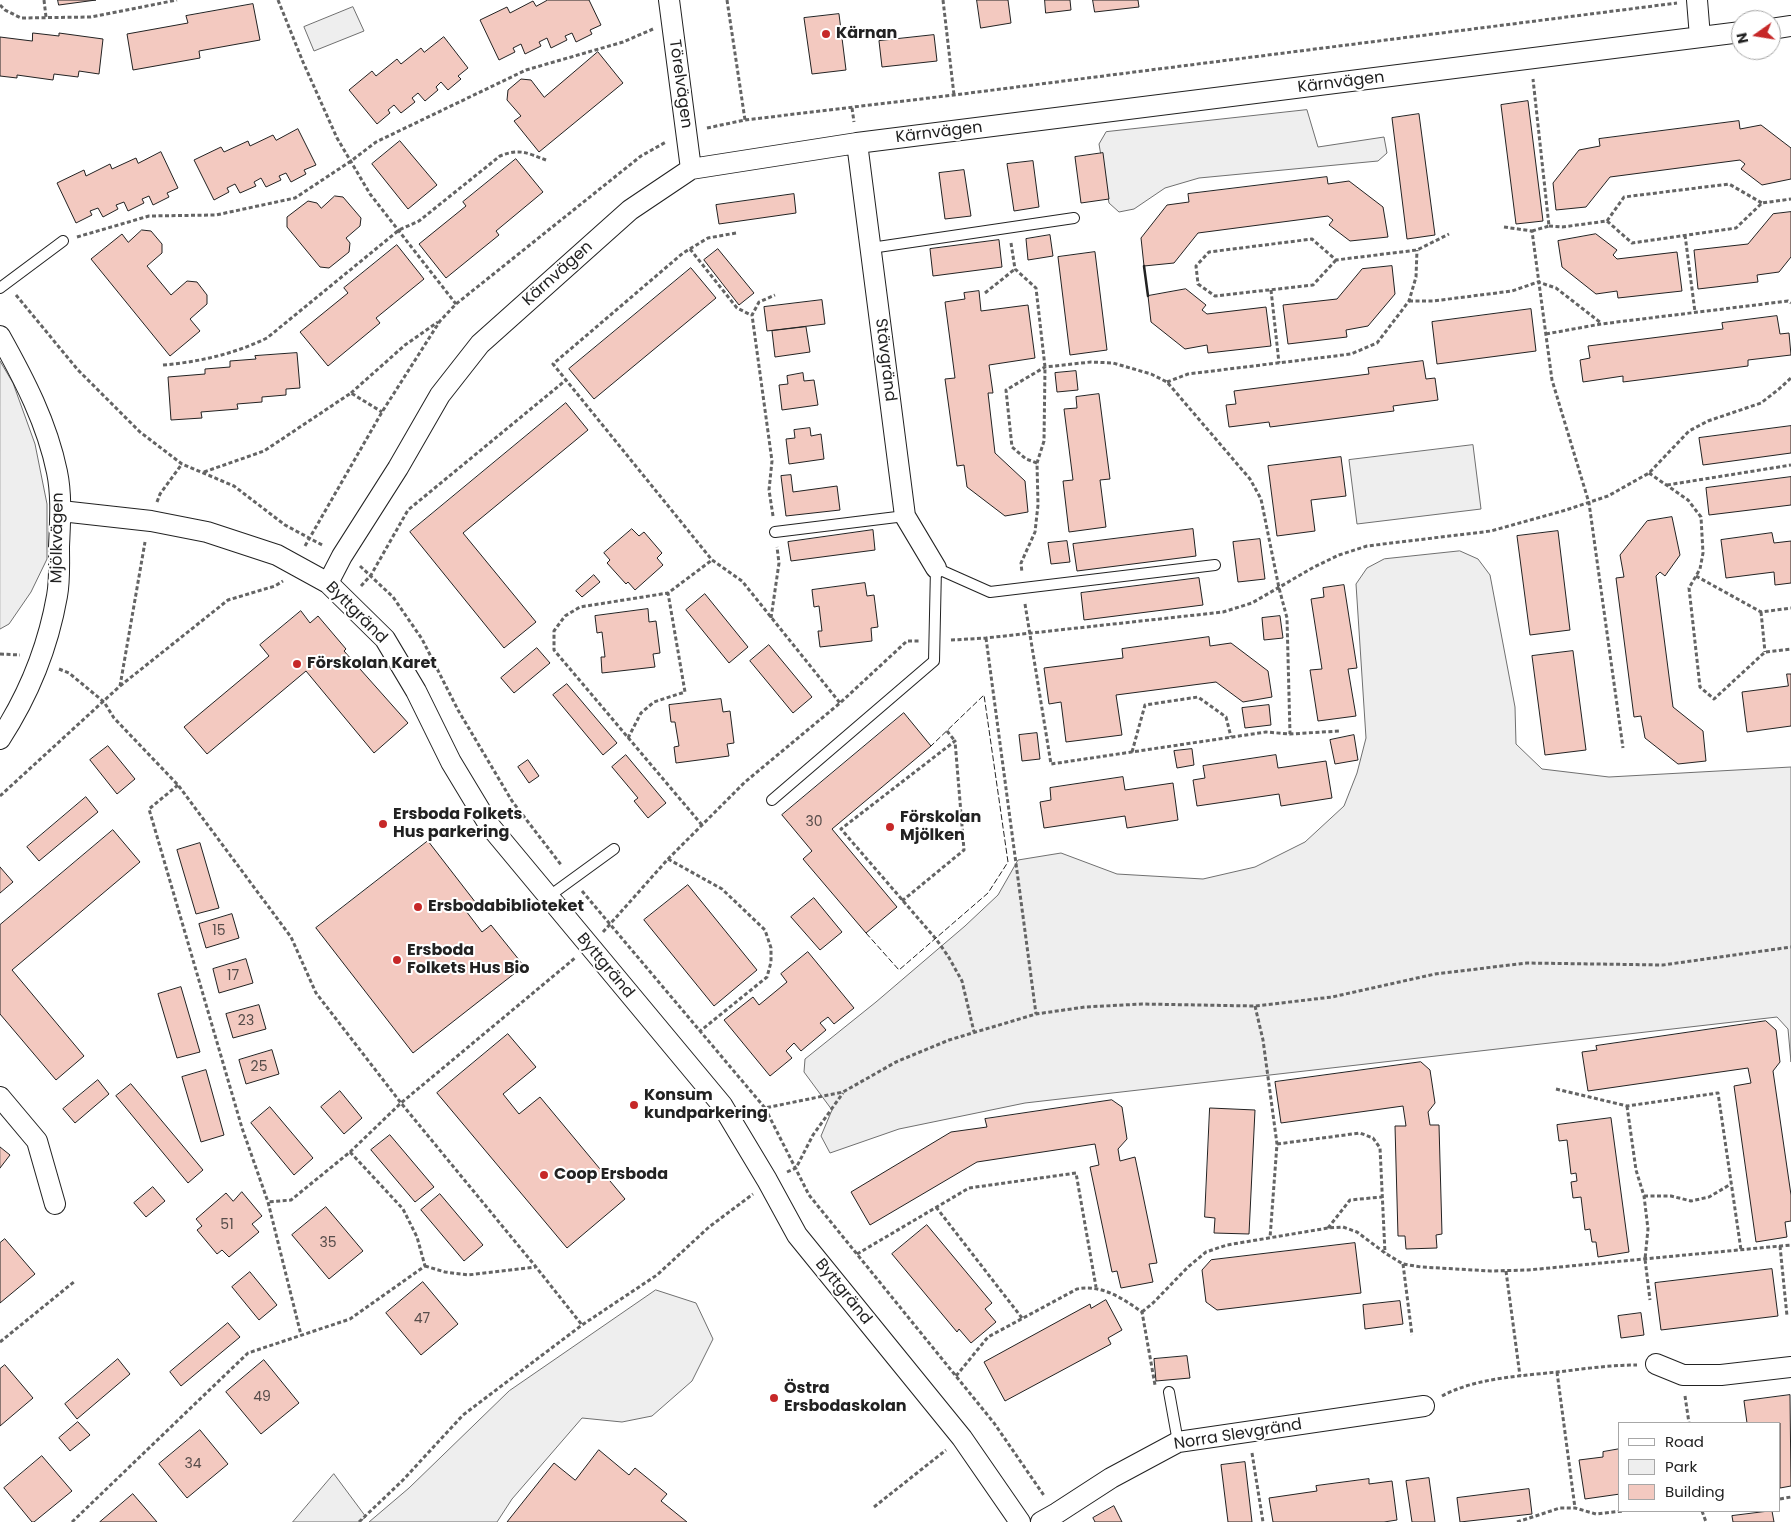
<!DOCTYPE html>
<html>
<head>
<meta charset="utf-8">
<style>
	body { margin:0 }
	#map { position:relative; width:1791px; height:1522px; overflow:hidden; background:#fff; font-family:Poppins,sans-serif }
	canvas { display:block }
	.legend { position:absolute; left:1618px; top:1422px; width:162px; height:90px; box-sizing:border-box; background:#fff; border:1px solid #a7a7a7; margin:0; padding:6px 9px; list-style:none; font-size:15px; color:#222 }
	.legend li { display:flex; align-items:center; gap:10px; height:25px }
	.legend b { width:25px; border:1px solid #a7a7a7 }
	.north { position:absolute; left:1731px; top:10px; width:50px; height:50px; box-sizing:border-box; background:#fff; border:1px solid #a7a7a7; border-radius:50%; rotate:257deg; font-size:14px; font-weight:700; line-height:20px; text-align:center; color:#222 }
	.north::after { content:''; display:block; margin:auto; width:18px; height:22px; background:#c62828; clip-path:polygon(50% 0,100% 100%,50% 72%,0 100%) }
</style>
</head>
<body>
<div id="map">
<canvas width="1791" height="1522"></canvas>
<ul class="legend">
<li><b style="height:6px;background:#fff"></b>Road</li>
<li><b style="height:14px;background:#eee"></b>Park</li>
<li><b style="height:14px;background:#f3c9c0"></b>Building</li>
</ul>
<div class="north">N</div>
</div>
<script>
const ctx = document.querySelector('canvas').getContext('2d');
ctx.lineJoin = 'round';
function paint(path, color) {
  ctx.fillStyle = color;
  ctx.fill(path, 'evenodd');
}
function strokePath(path, color, width, dash) {
  ctx.strokeStyle = color;
  ctx.lineWidth = width;
  ctx.lineCap = dash ? 'butt' : 'round';
  ctx.setLineDash(dash || []);
  ctx.stroke(path);
}
function label(font, color, halo, rows, align = 'center') {
  ctx.font = font + ' Poppins,sans-serif';
  ctx.lineWidth = 4;
  ctx.setLineDash([]);
  ctx.textBaseline = 'middle';
  ctx.strokeStyle = halo;
  ctx.fillStyle = color;
  for (const [text, x, y, turn = 0] of rows) {
    ctx.save();
    ctx.translate(x, y);
    ctx.rotate((+turn || 0) * Math.PI / 180);
    ctx.textAlign = isNaN(turn) ? turn : align;
    if (halo) ctx.strokeText(text, 0, 0);
    ctx.fillText(text, 0, 0);
    ctx.restore();
  }
}
const green = new Path2D(`
	M353,7L364,31L314,51L304,27Z
	M1307,110L1318,147L1384,137L1387,153L1378,161L1199,178L1165,188L1134,209L1119,212L1109,203L1099,144L1106,132Z
	M0,361L13,383L35,444L47,504V559L31,592L9,624L0,629Z
	M1473,445L1481,509L1357,524L1349,460Z
	M1460,551L1478,559L1490,575L1515,707L1516,744L1542,769L1609,777L1791,767V1062L1788,1029L1777,1017L1025,1103L899,1129L830,1153L821,1136L832,1110L804,1072L805,1059L876,1002L965,926L998,895L1018,860L1061,853L1117,874L1203,879L1255,867L1305,842L1344,806L1357,773L1366,738L1356,584L1367,568L1384,559Z
	M656,1290L696,1303L713,1339L692,1381L652,1416L622,1422L582,1418L512,1499L497,1522H369L409,1488L509,1391Z
	M334,1474L366,1517L359,1522H293Z`);
const building = new Path2D(`
	M58,0H96L59,5Z
	M548,0H589L601,25L590,30L592,34L576,42L572,33L565,36L567,40L551,48L547,38L539,42L541,46L525,54L521,44L513,48L515,52L499,60L480,20L507,7L510,13L533,1L536,6Z
	M977,0H1008L1011,23L981,28Z
	M1045,0H1070L1071,10L1046,13Z
	M1093,0H1138L1139,7L1095,12Z
	M253,4L260,40L199,51L200,58L133,70L127,34L188,23L186,16Z
	M839,14L846,70L812,74L804,18Z
	M33,33L59,36V33L103,39L99,74L79,71L78,77L54,74L53,80L17,75V78L0,76V37L32,41Z
	M934,35L937,61L882,67L879,41Z
	M444,37L468,68L458,76L461,79L448,90L441,82L436,87L438,90L425,101L418,93L412,98L415,102L401,113L394,105L388,110L390,113L377,124L349,90L372,71L376,76L397,59L401,64L421,48L424,52Z
	M598,52L623,83L539,152L514,121L521,116L507,100L508,90L521,79L531,80L544,97Z
	M1528,101L1543,221L1516,224L1501,105Z
	M1419,114L1435,235L1407,239L1392,118Z
	M1739,121L1740,129L1761,125L1791,148V179L1762,185L1741,169L1745,164L1740,160L1610,177L1586,207L1556,210L1553,183L1579,150L1600,146L1599,139Z
	M298,129L316,165L304,170L306,174L291,182L286,173L279,176L281,180L266,187L261,178L254,182L256,186L240,193L235,184L227,188L229,192L214,200L194,160L221,147L224,152L248,141L250,146L273,135L276,140Z
	M400,141L437,185L408,209L372,164Z
	M161,152L178,188L167,193L169,197L153,205L149,196L142,199L144,203L128,211L124,202L116,205L118,209L103,217L98,208L90,211L92,215L76,223L57,183L84,170L86,176L110,164L112,169L136,158L138,163Z
	M1103,153L1109,199L1081,203L1075,157Z
	M516,159L543,192L496,231L499,235L446,278L419,244L466,206L463,202Z
	M1033,161L1039,207L1014,211L1007,164Z
	M964,170L971,216L945,219L939,173Z
	M1327,177L1328,184L1349,181L1383,207L1388,237L1350,241L1329,225L1333,220L1328,216L1198,233L1174,263L1144,266L1141,238L1167,205L1189,202L1188,194Z
	M794,194L796,213L719,224L716,205Z
	M335,196L343,197L361,218L360,226L346,238L350,243L349,252L329,268L320,267L287,227V217L308,201L317,203L321,208Z
	M1791,212V257L1779,272L1757,275L1758,282L1698,289L1694,250L1748,244L1773,214Z
	M142,230L151,231L162,244V253L147,266L171,295L187,281L197,282L207,295V304L190,319L200,331L170,356L91,259L122,234L128,242Z
	M1596,234L1617,250L1613,255L1617,259L1677,252L1682,291L1618,298L1617,291L1596,294L1562,267L1558,241Z
	M1050,235L1053,256L1028,260L1026,239Z
	M999,240L1002,267L933,276L930,249Z
	M397,245L424,279L376,318L380,323L328,366L300,332L348,293L344,288Z
	M718,249L754,293L739,305L704,260Z
	M1095,252L1107,350L1070,355L1058,257Z
	M1392,266L1395,294L1368,326L1346,330L1347,337L1288,344L1283,305L1337,299L1362,269Z
	M691,268L716,298L594,399L569,369Z
	M1186,289L1206,305L1202,310L1207,314L1266,307L1271,346L1208,353L1207,345L1185,349L1151,322L1148,296Z
	M979,291L981,311L1028,305L1035,358L989,365L993,393H988L995,453L1025,481L1028,512L1005,516L967,487L964,465L957,466L945,379L955,378L945,302L965,299L964,293Z
	M822,300L825,324L767,331L764,307Z
	M1531,309L1536,351L1437,364L1432,322Z
	M1777,316L1780,334L1789,333L1791,355L1748,360V366L1623,382V376L1583,382L1580,360L1590,358L1588,346L1723,329L1722,323Z
	M806,327L810,352L775,357L772,331Z
	M297,353L300,388L286,389V395L262,397V402L237,404L238,409L201,412L202,418L171,420L168,377L205,374V369L230,367V361L256,359L255,356Z
	M1423,361L1426,379L1435,378L1438,400L1393,406L1394,411L1270,427L1269,422L1229,427L1226,405L1236,404L1234,391L1369,374L1368,368Z
	M1076,371L1078,390L1057,392L1055,373Z
	M803,373L804,381L814,380L818,405L782,410L779,385L788,384L787,376Z
	M1099,394L1110,479L1100,480L1106,527L1069,532L1063,481L1073,480L1064,409L1077,408L1076,397Z
	M566,403L588,430L463,533L536,622L504,648L410,532Z
	M1791,426V453L1703,465L1699,438Z
	M810,428L811,436L821,434L824,459L789,464L786,439L795,438L794,430Z
	M1341,457L1346,496L1311,500L1315,531L1277,536L1268,466Z
	M791,475L793,492L837,486L840,510L786,516L781,476Z
	M1791,477V505L1709,515L1706,488Z
	M1672,517L1680,555L1665,576L1660,572L1656,576L1673,707L1703,731L1706,761L1678,764L1645,738L1641,716L1634,717L1616,578L1624,577L1620,555L1647,521Z
	M632,529L639,536L644,532L662,553L657,558L663,565L635,590L628,582L626,584L607,563L610,560L604,553Z
	M1193,529L1196,556L1077,571L1073,544Z
	M873,530L875,550L791,561L788,542Z
	M1558,531L1570,630L1530,635L1517,536Z
	M1772,533L1774,543L1791,541V583L1775,585L1774,572L1726,578L1721,540Z
	M1260,539L1265,579L1238,582L1233,542Z
	M1067,541L1070,562L1051,564L1048,543Z
	M594,575L600,582L582,597L576,591Z
	M1199,578L1203,605L1084,620L1081,593Z
	M865,583L867,596L874,595L878,627L871,628L872,641L820,647L818,631H822L819,606L814,607L812,590Z
	M1344,585L1357,668L1348,669L1356,716L1318,721L1310,670L1322,669L1311,599L1324,597L1323,588Z
	M705,594L748,647L729,663L686,610Z
	M648,609L649,622L656,621L660,653L653,654L655,667L602,673L601,657H605L602,632L597,633L595,616Z
	M301,611L310,623L318,616L346,649L344,651L408,723L374,753L306,671L207,754L184,727L269,656L260,645Z
	M1280,616L1283,638L1264,640L1262,618Z
	M1209,637L1210,646L1231,643L1268,671L1272,697L1243,702L1216,682L1116,695L1122,735L1066,742L1061,702L1049,704L1044,668L1123,658L1122,649Z
	M769,645L812,697L793,713L750,661Z
	M537,648L550,663L514,693L501,678Z
	M1573,651L1586,750L1545,755L1532,656Z
	M1787,674H1791V726L1747,732L1742,692L1788,686Z
	M567,684L617,743L603,755L553,695Z
	M721,699L723,712L730,711L734,743L727,744L729,756L676,763L674,747L679,746L675,722H671L669,705Z
	M1269,705L1271,725L1245,728L1242,708Z
	M904,713L931,746L832,829L897,907L866,933L803,859L812,851L782,815Z
	M1037,733L1040,759L1022,761L1019,735Z
	M1354,735L1358,760L1335,764L1330,740Z
	M108,746L135,779L117,794L90,760Z
	M1192,749L1194,765L1177,768L1174,751Z
	M626,755L666,803L648,818L634,801L638,798L612,767Z
	M1276,755L1278,768L1326,761L1332,798L1281,806L1279,794L1197,806L1193,780L1205,778L1203,766Z
	M528,760L539,776L529,783L518,767Z
	M1123,777L1125,790L1173,783L1178,820L1127,828L1125,816L1044,828L1040,802L1051,800L1050,788Z
	M86,797L98,812L39,861L27,847Z
	M113,830L140,862L12,970L84,1056L56,1080L0,1014V925Z
	M428,841L476,903L466,911L482,932L491,925L524,966L413,1053L316,928Z
	M200,843L219,908L196,914L177,850Z
	M0,867L13,882L0,893Z
	M688,885L757,970L714,1006L644,920Z
	M814,898L842,932L820,950L791,917Z
	M232,914L239,938L206,948L199,924Z
	M808,952L854,1008L834,1024L828,1017L820,1023L826,1030L801,1051L794,1043L786,1051L792,1058L770,1076L724,1020L753,997L759,1005L787,982L781,974Z
	M246,959L253,983L219,993L213,969Z
	M181,987L200,1052L177,1058L158,994Z
	M259,1005L266,1029L233,1038L226,1014Z
	M1766,1021L1776,1030L1780,1062L1773,1071L1791,1195V1221L1785,1222L1787,1237L1756,1242L1734,1086L1751,1083L1748,1068L1588,1091L1582,1052L1597,1050L1596,1046Z
	M508,1034L536,1067L503,1094L519,1114L540,1097L625,1199L567,1248L437,1093Z
	M272,1050L279,1074L246,1084L239,1060Z
	M1421,1062L1430,1070L1435,1103L1428,1112L1430,1125H1439L1442,1234L1436,1235L1437,1248L1406,1249L1405,1236H1398L1395,1126H1406L1403,1106L1281,1123L1275,1082Z
	M206,1070L224,1135L201,1142L182,1077Z
	M98,1080L109,1094L75,1123L63,1109Z
	M131,1084L203,1170L188,1183L116,1096Z
	M340,1091L362,1118L344,1134L321,1107Z
	M1112,1100L1122,1107L1127,1139L1118,1149L1120,1161L1135,1157L1157,1263L1149,1264L1153,1282L1121,1288L1117,1271L1112,1272L1090,1167L1099,1165L1095,1144L977,1162L870,1225L851,1192L951,1132L987,1127L985,1119Z
	M270,1107L313,1158L294,1175L251,1123Z
	M1210,1108L1255,1110L1249,1234L1214,1233L1215,1218L1205,1217Z
	M1611,1118L1629,1252L1598,1257L1596,1242H1592L1590,1229L1585,1230L1581,1197L1573,1198L1571,1182L1577,1181L1576,1173L1571,1174L1567,1140L1559,1141L1557,1125Z
	M390,1135L434,1187L415,1202L371,1150Z
	M0,1147L10,1155L0,1168Z
	M153,1187L165,1201L146,1217L134,1203Z
	M242,1192L262,1216L252,1224L259,1232L229,1257L222,1250L217,1254L197,1230L202,1226L196,1219L226,1193L233,1201Z
	M440,1194L483,1245L464,1261L421,1210Z
	M326,1207L363,1251L329,1279L292,1235Z
	M927,1225L992,1303L985,1309L996,1322L971,1343L959,1329L957,1332L892,1254Z
	M5,1239L35,1274L0,1303V1243Z
	M1355,1243L1361,1293L1217,1310L1206,1302L1202,1270L1211,1260Z
	M1772,1269L1778,1316L1661,1330L1655,1283Z
	M250,1272L277,1305L259,1320L232,1287Z
	M423,1282L458,1324L421,1355L386,1313Z
	M1106,1300L1122,1330L1108,1338L1111,1344L1005,1401L984,1362L1090,1304L1091,1308Z
	M1400,1301L1403,1324L1365,1329L1363,1305Z
	M1641,1313L1644,1335L1621,1338L1618,1316Z
	M228,1323L240,1337L181,1386L170,1372Z
	M1187,1356L1190,1378L1156,1381L1154,1359Z
	M118,1359L130,1374L77,1419L65,1404Z
	M264,1360L299,1403L261,1434L226,1392Z
	M5,1365L33,1398L0,1426V1369Z
	M1790,1395L1791,1486L1780,1488V1423H1747L1744,1401Z
	M78,1422L90,1435L70,1451L59,1438Z
	M200,1430L228,1464L187,1498L159,1464Z
	M1620,1449V1494L1585,1499L1579,1460L1603,1457V1452Z
	M599,1450L629,1475L635,1468L667,1494L661,1501L687,1522H507L554,1463L575,1480Z
	M42,1456L72,1491L34,1522H32L4,1488Z
	M1245,1462L1252,1522H1228L1221,1465Z
	M1429,1478L1435,1522H1412L1406,1481Z
	M1369,1479V1484L1392,1481L1397,1520L1384,1522H1273L1269,1498L1317,1491L1316,1486Z
	M1529,1489L1532,1514L1460,1522L1457,1498Z
	M133,1494L157,1522H100Z
	M1114,1506L1122,1522H1095L1093,1518Z
	M1772,1511L1774,1522H1733L1732,1516Z`);
const path = new Path2D(`
	M44,0L46,17
	M278,0L303,62L337,138L370,194L456,304
	M727,0L745,120
	M943,0L954,95
	M0,5L5,10L21,18L91,17L177,0
	M852,108L854,122
	M707,128L745,120L954,95L1677,3
	M1607,221L1624,197L1729,184L1762,203
	M1549,226L1562,227L1607,221L1632,243L1736,228L1762,203L1791,199
	M1504,227L1532,231L1552,380L1589,503L1623,748
	M1532,231L1549,226L1533,79
	M736,233L708,238L683,253L553,364L712,560L742,581L840,703
	M1685,235L1695,312
	M77,237L149,216L216,215L295,198L351,161L376,142L526,70L623,42L653,29
	M1011,243L1015,269L1036,288L1045,367L1044,441L1037,463L1038,505L1035,532L1021,563L1022,573
	M690,249L737,308L751,315
	M1336,260L1313,285L1215,296L1198,284L1196,266L1209,252L1312,239L1336,260L1417,250L1449,234
	M1271,290L1279,363
	M985,293L1015,269
	M16,295L78,370L140,432L182,464L234,486L285,525L324,546
	M1409,301H1433L1512,291L1538,282L1556,288L1601,323
	M1546,334L1601,324L1788,301L1791,303
	M163,365C199,362 234,354 267,338L399,230L419,221L500,156C520,148 527,153 546,160
	M1167,382L1188,374L1351,354L1377,343L1409,301L1416,277L1417,250
	M351,393L405,345L438,322
	M1037,463L1026,459L1012,447L1006,390L1045,367L1091,362L1113,363L1151,374L1167,382L1250,479L1261,499L1279,588L1287,618L1290,734
	M204,472L264,451L351,393L382,412
	M1649,473L1688,500L1701,517L1703,553L1700,569L1689,588L1700,687L1714,699L1765,652L1791,649
	M1667,485L1791,465
	M157,502L160,494L182,464
	M773,516L769,490L772,461L752,315L759,302L775,295
	M305,546L382,412L440,321L456,304L641,156L666,142
	M360,566L393,597L422,639L458,710L512,801L562,866
	M1696,576L1761,612L1791,608
	M361,586L371,575L408,510L566,380
	M1025,604L1051,764L1266,732L1290,734L1340,731
	M1761,612L1765,652
	M771,618L779,563L777,547
	M986,638L1036,1014
	M951,640L986,638L1223,612L1252,603L1314,567L1339,555L1367,546L1491,531L1566,510L1608,496L1649,473L1689,431L1708,421L1761,403L1779,389L1791,378
	M0,654L20,655
	M59,669L69,673L104,702L114,718L178,785L291,937L316,993L401,1103L536,1267L582,1325
	M120,686L228,600L275,586L283,581
	M947,731L955,741
	M628,738L641,713L654,702L685,692L668,593
	M1132,752L1145,705L1198,697L1226,717L1231,737
	M178,785L149,809L242,1128L268,1202L301,1335
	M0,796L120,686L145,542
	M702,825L554,650V631L565,616L580,607L668,593L712,560
	M668,859L722,889L765,930L771,948V962L767,977L699,1032
	M582,891L765,1108L843,1092L896,1062L949,1040L1036,1014L1085,1007L1142,1004L1255,1006L1332,997L1435,974L1527,963L1663,965L1791,947
	M902,901L964,850L955,741L841,829L936,939L948,956L962,981L974,1032
	M603,932L668,859L745,782L840,703L907,641H920
	M1255,1006L1263,1040L1277,1144L1270,1238
	M1556,1089L1627,1106L1718,1093L1741,1250
	M1627,1106L1636,1170L1644,1196L1648,1229L1645,1259L1650,1300
	M765,1108L809,1195L994,1423L1045,1497
	M1277,1144L1360,1133L1373,1138L1380,1148L1385,1253
	M350,1152L401,1103L575,958
	M787,1172L796,1168L813,1135L843,1093
	M1644,1196H1671L1691,1201L1709,1197L1731,1184
	M936,1207L1022,1318
	M1328,1228L1350,1200L1382,1197
	M1780,1246L1787,1316
	M857,1254L969,1188L1076,1173L1096,1287
	M1403,1264L1412,1335
	M425,1266L445,1272L468,1275L536,1267
	M1506,1271L1520,1376
	M1142,1312L1153,1303L1188,1267L1206,1252L1227,1245L1328,1228L1343,1227L1357,1232L1385,1253L1403,1264L1421,1267L1490,1271L1528,1270L1791,1245
	M0,1342L75,1281
	M1557,1372L1575,1508
	M956,1376L988,1337L1077,1289C1101,1284 1122,1298 1142,1312L1155,1385
	M1442,1396C1475,1378 1520,1376 1557,1372C1583,1369 1610,1365 1637,1365
	M1685,1396L1689,1423
	M1252,1453L1263,1522
	M1780,1499L1791,1497
	M874,1507L946,1450
	M1702,1511L1706,1522
	M72,1522L248,1353L350,1319L425,1266L417,1237L403,1209L350,1152L291,1200L268,1202
	M359,1522L403,1480L463,1415L582,1325L657,1275L709,1227L753,1194
	M1517,1522L1560,1508H1575L1596,1514L1623,1511`);
const service = new Path2D(`
	M871,248L1074,218
	M0,288L63,241
	M775,532L905,516
	M772,800L934,661L936,568L990,592L1215,565
	M548,897L614,849
	M1169,1392L1178,1442`);
const minor = new Path2D(`
	M669,0L691,169
	M1697,0L1700,37
	M1771,29L1791,26
	M857,143L905,516L936,568
	M0,336C24,379 47,423 57,472C62,496 60,522 59,547C59,563 60,580 57,596C48,647 28,696 0,739
	M61,511L151,521L207,532L277,555L328,583L385,639L416,691L451,762L489,825L722,1105L767,1180L797,1235L962,1438L1020,1522
	M328,583L342,556L398,468L440,395L480,344L630,210L691,169L857,143L1741,32
	M0,1097L37,1141L55,1204
	M1656,1364L1683,1375H1721L1791,1367
	M1041,1522L1057,1513L1111,1478L1178,1442L1424,1406`);
const fence = new Path2D(`
	M866,933L899,970L988,893L1008,862L984,695L931,746`);
const wall = new Path2D(`
	M1144,266L1148,296`);
const markers = [
	[826,34,5,"#c62828"],
	[297,664,5,"#c62828"],
	[383,824,5,"#c62828"],
	[890,827,5,"#c62828"],
	[418,907,5,"#c62828"],
	[397,960,5,"#c62828"],
	[634,1105,5,"#c62828"],
	[544,1175,5,"#c62828"],
	[774,1398,5,"#c62828"]
];
const numberNames = [
	["30",814,822],
	["15",219,931],
	["17",233,976],
	["23",246,1021],
	["25",259,1067],
	["51",227,1225],
	["35",328,1243],
	["47",422,1319],
	["49",262,1397],
	["34",193,1464]
];
const poiNames = [
	["Kärnan",836,34],
	["Förskolan Karet",307,664],
	["Ersboda Folkets",393,815],
	["Hus parkering",393,833],
	["Förskolan",900,818],
	["Mjölken",900,836],
	["Ersbodabiblioteket",428,907],
	["Ersboda",407,951],
	["Folkets Hus Bio",407,969],
	["Konsum",644,1096],
	["kundparkering",644,1114],
	["Coop Ersboda",554,1175],
	["Östra",784,1389],
	["Ersbodaskolan",784,1407]
];
const streetNames = [
	["Kärnvägen",1341,83,-7],
	["Törelvägen",680,84,82],
	["Kärnvägen",939,133,-7],
	["Kärnvägen",558,274,-42],
	["Stävgränd",885,360,83],
	["Mjölkvägen",58,538,-89],
	["Byttgränd",356,613,45],
	["Byttgränd",605,966,50],
	["Byttgränd",843,1292,51],
	["Norra Slevgränd",1238,1435,-9]
];
paint(green, '#eee');
strokePath(green, '#6f6f6f', 1);
paint(building, '#f3c9c0');
strokePath(building, '#222', 1);
strokePath(service, '#222', 12);
strokePath(minor, '#222', 22);
strokePath(path, '#646464', 3, [4, 2.5]);
strokePath(service, '#fff', 10);
strokePath(minor, '#fff', 20);
strokePath(fence, '#222', 1, [6, 2.5]);
strokePath(wall, '#222', 2.5);
for (const [x, y, r, color] of markers) {
  const dot = new Path2D();
  dot.arc(x, y, r, 0, 2 * Math.PI);
  ctx.fillStyle = color;
  ctx.fill(dot);
  strokePath(dot, '#fff', 2);
}
label('14px', '#564c4a', null, numberNames);
label('bold 16px', '#222', '#fff', poiNames, 'left');
label('16px', '#222', '#fff', streetNames);
</script>
</body>
</html>
